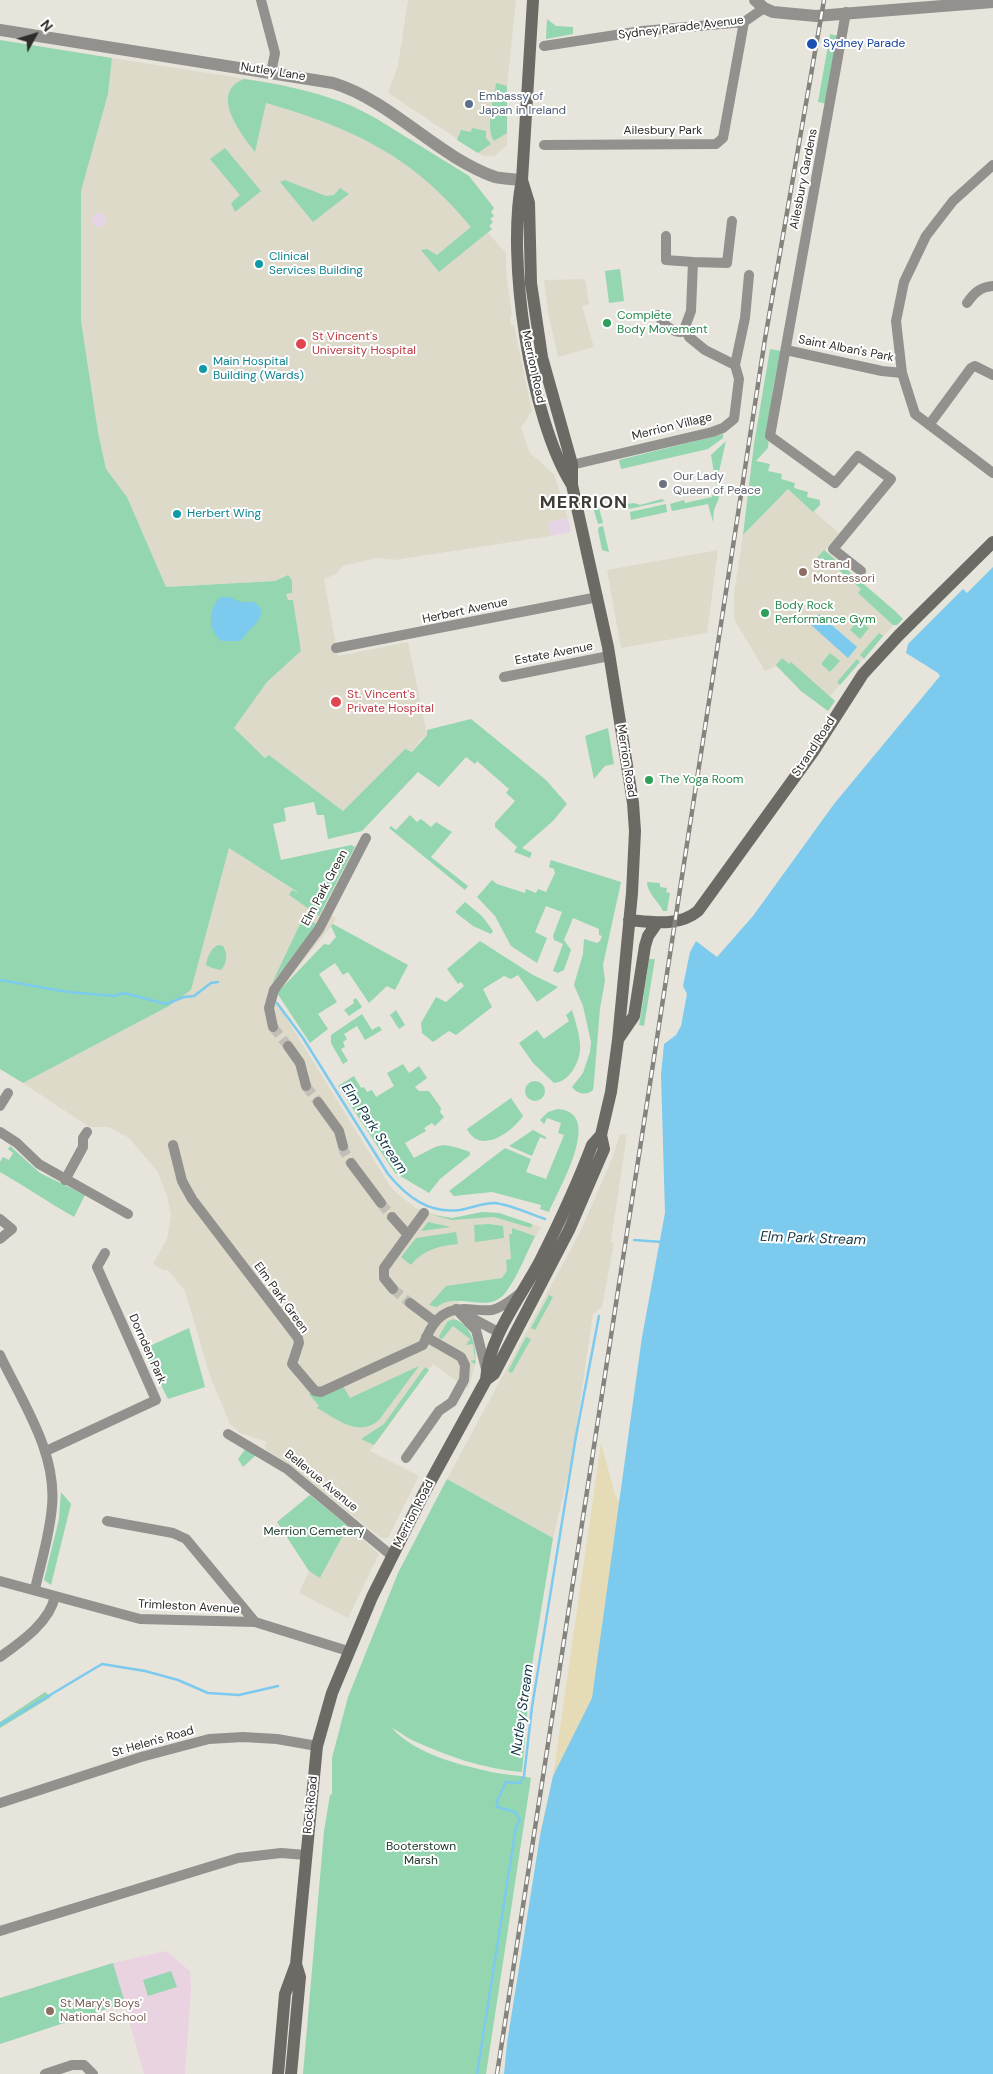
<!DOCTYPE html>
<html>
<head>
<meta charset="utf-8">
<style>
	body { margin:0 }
	#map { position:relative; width:993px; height:2074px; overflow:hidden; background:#e7e4dc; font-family:"DM Sans",sans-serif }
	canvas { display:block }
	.north { position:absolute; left:10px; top:10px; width:50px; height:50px; -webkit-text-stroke:4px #fff; paint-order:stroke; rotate:51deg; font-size:14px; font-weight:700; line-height:20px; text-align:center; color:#2e2d2a }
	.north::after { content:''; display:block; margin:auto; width:18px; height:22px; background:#2e2d2a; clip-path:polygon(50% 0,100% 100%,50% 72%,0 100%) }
</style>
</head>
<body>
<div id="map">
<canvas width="993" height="2074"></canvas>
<div class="north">N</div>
</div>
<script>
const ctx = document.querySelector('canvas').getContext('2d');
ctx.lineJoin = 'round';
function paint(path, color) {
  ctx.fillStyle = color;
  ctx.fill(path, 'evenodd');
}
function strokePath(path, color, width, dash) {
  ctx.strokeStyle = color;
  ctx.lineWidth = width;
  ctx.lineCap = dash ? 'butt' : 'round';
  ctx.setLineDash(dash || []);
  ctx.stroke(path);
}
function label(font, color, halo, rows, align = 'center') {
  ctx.font = font + ' "DM Sans",sans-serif';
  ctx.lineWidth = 4;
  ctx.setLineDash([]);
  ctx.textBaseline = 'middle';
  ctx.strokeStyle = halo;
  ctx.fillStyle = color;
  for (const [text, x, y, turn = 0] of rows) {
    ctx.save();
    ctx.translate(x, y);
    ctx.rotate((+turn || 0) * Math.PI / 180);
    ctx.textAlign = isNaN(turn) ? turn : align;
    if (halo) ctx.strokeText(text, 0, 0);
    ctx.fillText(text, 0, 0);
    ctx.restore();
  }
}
const built = new Path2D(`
	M408,0H516L507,86V145L494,156H483L388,93L398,65Z
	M112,58L279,84L352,105L469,176L494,208L491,212L494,216L490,219L493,222L489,226L492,229L488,233L506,253V273L512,315L510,316L511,325H514L532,411L521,428L530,453L554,474L568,518L549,522L551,536L395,560L377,558L343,566L336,574L324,579L338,656L408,642L427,735L421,739L412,752L405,749L343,811L269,755L266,758L234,728L267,682L301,651L293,600H287L286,594L292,593V580L287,575L275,581L166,587L127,497L106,469L98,432L81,321L80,230L81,191L108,94Z
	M585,279L589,304L582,306L594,347L558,357L548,312L544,280Z
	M788,489L839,533L825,550L895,611L894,624L830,696L835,701L828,711L801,691L776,666L765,671L734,619V594L743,535Z
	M718,550L707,633L621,648L607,570Z
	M229,848L336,918L333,924L277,993V1003L390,1186L399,1195L416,1208L434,1214L452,1218L482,1212L499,1213L541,1227L505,1293L489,1303L459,1300L454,1319L468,1330L475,1349L476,1362L468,1389L433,1364L370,1451L419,1476L388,1538H381L284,1461L266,1450L265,1445L267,1442L240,1433L230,1424L210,1376L185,1291L168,1270H163L153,1264L167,1239L171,1215L167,1196L157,1171L129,1138L108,1127H89L23,1083L169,1006L191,990Z
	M620,1134L627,1135L612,1234L611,1243H614L602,1307L593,1314L572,1458L553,1538L447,1479L580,1232L612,1159Z
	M348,1526L379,1554L348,1618L299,1593L309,1571L321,1577Z`);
const industrial = new Path2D(`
	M92 220a7 7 0 1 1 14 0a7 7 0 1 1-14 0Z
	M568,518L571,532L551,536L549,522Z`);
const education = new Path2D(`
	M166,1951L190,1971L191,1989L185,2074H144L124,2003L0,2044V1998L113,1963Z`);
const green = new Path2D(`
	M547,19L556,26L573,27V34L546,39Z
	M830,34L838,36L827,104L818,102Z
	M0,40L112,58L108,94L81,191V321L98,432L106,469L127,497L166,587L275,581L288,575L292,580V593L286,594L288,600H293L301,651L267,682L234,728L265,758L269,755L343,811L405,749L412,752L427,735V730L471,719L546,780L567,804L553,821L522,848L532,853L530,858L514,852L517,847L495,827V823L515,801L506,793L509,789L477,761L475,764L466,757L439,787L418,772L362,831L328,839L324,815H317L314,802L284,808L286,821L273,824L281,860L351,845L355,847L319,916L289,895L292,890L299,893L229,848L191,990L169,1006L23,1083L0,1069Z
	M244,79C291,86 336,95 377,119L469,176L494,208L491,212L494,216L490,219L493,222L489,226L492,229L439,272L421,250L427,249L437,255L471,227C412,155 352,128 266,103L255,152C242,135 208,93 244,79Z
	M496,83L507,86V133L494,141C485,128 494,99 496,83Z
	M472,128L486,131V138L491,144L478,153L457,140L461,130L471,132Z
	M225,148L261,191L235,212L231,203L240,195L210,159Z
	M285,180L326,196L334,195L340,188L349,194L313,222L280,182Z
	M620,269L624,301L609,303L605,271Z
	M770,349L781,351L773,390L768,448L756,461L770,464L768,471L782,474L781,479L795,483L794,488L808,492L807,497L820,500V505L813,512L788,489L743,535L754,444Z
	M723,434V438L708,449L621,469L619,460Z
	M726,441L716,485L719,498L714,510L713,522L708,504L672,511L670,504L684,500L685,503L712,497L716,485L711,455Z
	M662,499L665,501L629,509L627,504L634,503L640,505Z
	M597,500L603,523L598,524L592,504Z
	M666,504L667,512L631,520L630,512Z
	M603,526L609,552L602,550L598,530L599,527Z
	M824,550L895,611L903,619L897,625H893L858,593L861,589L831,563L827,567L817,558Z
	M859,620L869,628L860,639L850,630Z
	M879,633L883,636L864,659L860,655Z
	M830,653L840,661L830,672L821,664Z
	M782,658L789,664L791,662L835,701L828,711L801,691L776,665Z
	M857,659L860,662L840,685L837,682Z
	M608,728L614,764L605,766L594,779L585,736Z
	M410,815L417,822L421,819L431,827L436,822L452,832L431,857L468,886L465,890L389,828L391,826L396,830Z
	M551,860L621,882L603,965L605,981L600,1008L594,1082L593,1090C587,1096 577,1094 572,1087L583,1073L590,1052L591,1042L583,1006L574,985L583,954L584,939L597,943L600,941L602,936L599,935V929L573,918L564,940L571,950L564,970L558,973L553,971L563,944L554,940L553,936L562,912L546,906L535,932L547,938L537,963L511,946L495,916L477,897L492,880L497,884L525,893L526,889L536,893L538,889L546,892L555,873L554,869L549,867Z
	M647,882L660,883V887L667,888L666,892L670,893L667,911H663C658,901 647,893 647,882Z
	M465,902L482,916L493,931L491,934L473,926L455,912Z
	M306,917L317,925L272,983L303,918Z
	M333,924L408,965L395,990L387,986L369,1003L348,972L343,975L335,963L319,974L337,1002L318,1014L328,1029L310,1043L277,993L324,944L329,945L336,937L331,926Z
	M480,941L533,975L558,987L537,1002L518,975L511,979L504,976L483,989L492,1007L456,1035L449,1031L433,1042L422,1033L421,1023L436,997L446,1002L464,986L461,982L458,984L447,969Z
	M218,945L223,946C228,954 227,963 221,970L212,968L206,965C207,957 211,948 218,945Z
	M649,959H655L644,1026L639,1025L640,1020Z
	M356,998L362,1007L349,1016L344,1010L354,1003L353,1000Z
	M396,1010L405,1025L399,1029L390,1015Z
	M572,1010C575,1021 580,1034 580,1046C581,1060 570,1082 554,1083L533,1063L519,1043L537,1030L544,1039L569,1021L566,1015Z
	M362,1014L372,1030L379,1026L382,1030L365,1040L357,1026L344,1034L347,1039L343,1042L345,1047L341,1049L348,1061L343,1064L331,1043V1035Z
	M403,1064L409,1073L419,1066L427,1078L415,1087L419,1091H429L441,1108L440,1112L444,1117L435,1126L432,1123L424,1128L426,1131L405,1143L414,1158C442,1144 438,1141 470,1152V1155L440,1179L429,1193L395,1173L338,1086L354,1076L361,1088L364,1087L367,1092L372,1090L376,1097L394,1086L387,1073Z
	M525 1091a10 10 0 1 1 20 0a10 10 0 1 1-20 0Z
	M511,1098L523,1116C511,1133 480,1155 467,1129Z
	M558,1109C605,1112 558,1190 549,1212L540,1209L541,1205L492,1192L454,1196L449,1191L505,1148L531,1159L526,1172L546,1179L564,1135L558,1133L561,1123L547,1118L544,1124L540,1120L548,1112Z
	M533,1130L546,1137V1139L540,1137L532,1156L509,1146Z
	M10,1146L40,1173L85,1195L74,1217C49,1203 25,1186 0,1172V1162L3,1157L9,1160L13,1153L8,1149Z
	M482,1212L499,1213L532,1224L531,1228L494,1217L452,1220L432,1215L452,1218Z
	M428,1222L451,1227L421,1231Z
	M489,1224L503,1226L504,1238L475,1242L474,1225Z
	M512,1228L535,1236C526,1254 518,1276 506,1292C488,1316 458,1290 437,1307L429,1305L446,1286L502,1278L507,1271L506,1260L511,1259L509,1234H512Z
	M456,1232L458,1244C438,1246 423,1250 411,1265L401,1257L416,1238Z
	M549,1295L553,1297L535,1330L531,1328Z
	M454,1319C472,1325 477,1347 475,1364L470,1361L475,1360L473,1344L466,1345L470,1339L453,1326L442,1339H440L439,1336L448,1321Z
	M189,1328L205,1387L168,1399L143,1349Z
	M526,1337L531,1339L512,1373L508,1371Z
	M419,1366L379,1420C358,1438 337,1419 317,1408L319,1406L309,1394L343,1386L350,1398Z
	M425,1367L429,1370L374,1445L361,1439L384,1424Z
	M246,1448L256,1455L243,1467L238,1459Z
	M447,1479L553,1538L531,1671L522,1772C484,1769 446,1756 412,1740C405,1737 399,1731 392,1728C416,1755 463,1766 497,1773C508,1775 520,1775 531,1778L486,2074H303L324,1831L330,1795L332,1794V1758L348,1697L398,1573Z
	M61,1492L71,1504L51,1585L44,1580L59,1519Z
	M310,1495L348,1526L320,1578L309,1571L277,1522Z
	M45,1692L51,1697L0,1728V1722Z
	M113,1963L125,2003L0,2044V1998Z
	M171,1971L177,1987L148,1996L143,1980Z`);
const sand = new Path2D(`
	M715,1327L557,1809L539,1836L553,1777L601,1443L615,1494L623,1509Z`);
const water = new Path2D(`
	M993,567V2074H504L507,2043L540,1836L553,1776L592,1698L642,1337L665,1213L661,1075L664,1044L676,1035L681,1026L687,994L683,986L690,952L696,941L717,957L753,916L834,804L940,676L938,673L906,653L908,644L963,589L967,593Z
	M221,597H229L241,602H254C270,613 256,623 248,632C244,636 244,638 239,641H222C207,631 208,607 221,597Z
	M819,614L857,647L848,658L810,624Z`);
const stream = new Path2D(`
	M0,980L68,992L114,996L124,993L166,1004L184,997L194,996L211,983L218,982
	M277,1003L303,1038L388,1174C407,1197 429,1214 460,1210C471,1208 483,1203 494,1203C510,1204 529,1214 545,1219
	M634,1240L662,1242
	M0,1725L102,1664L145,1671L178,1680L208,1693L239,1695L278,1686
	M477,2074L516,1827L520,1820L515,1812L497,1807V1801L506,1782L520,1783L524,1776L532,1707L576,1436L599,1316`);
const minorTunnel = new Path2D(`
	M273,1027L288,1046
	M306,1086L318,1102
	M343,1146L344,1151L351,1163
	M381,1203L392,1217
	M393,1289L410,1303`);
const minor = new Path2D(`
	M261,0L275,53L271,73
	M846,12L770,436L835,483L858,456L891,479L833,549L861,571
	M544,46L642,31L744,22L764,8
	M544,145L716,144L723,138L744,22
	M993,165L953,201L926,236L904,282L896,321L902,373L915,414L993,473
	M666,236V260L693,262L691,311L685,327L689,337L705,350L735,365
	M693,262L727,263L732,221
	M967,303C974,293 980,287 993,286
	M658,315C664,325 674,335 687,331
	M786,350L882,371L902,373
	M929,425L971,368L975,366L993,375
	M567,466L712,432L723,428L734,419L739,379L735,365L745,318L749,275
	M336,648L598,597
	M504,677L609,656
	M273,1027L269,1008L274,990L319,929L366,838
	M288,1046L300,1063L306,1086
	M318,1102L339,1131L343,1146
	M0,1106L8,1093
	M0,1132L17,1143L39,1164L128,1214
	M173,1145L182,1181L192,1199L298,1338L299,1343L292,1364L315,1391L321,1392L423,1345C431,1325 440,1309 464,1309C473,1309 482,1311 492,1310C502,1308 511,1300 519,1294
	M351,1163L381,1203
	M65,1180L83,1147V1138L87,1132
	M392,1217L408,1235
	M0,1219L12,1229L0,1239
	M393,1289L384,1278V1268L424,1213
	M410,1303L434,1321
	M456,1309L476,1330L486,1369
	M468,1316L500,1333
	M0,1355C22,1402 57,1452 52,1506C50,1534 41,1562 35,1589
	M228,1434L287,1469L392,1556
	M46,1451L156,1400L97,1267L105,1253
	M406,1458L439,1411L452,1402L464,1380L465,1365L461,1357L426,1337
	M107,1521L173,1533L186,1539L255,1622
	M0,1581L140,1619L255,1622L348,1651
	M0,1657C21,1642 50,1622 55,1596
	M0,1803L141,1757L209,1739L243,1737L277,1739L317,1746
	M0,1931L238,1858L281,1853L306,1855
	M45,2074L72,2065H84L93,2074`);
const tertiary = new Path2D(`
	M755,0L764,8L773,12L816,16L993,2
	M0,30L333,83C392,101 436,156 495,177C503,179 513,179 522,180`);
const secondary = new Path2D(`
	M533,0L522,180C506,257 530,419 572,485
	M629,920C652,922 679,927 698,911L813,752L863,674L899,635L993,542
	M619,1038L634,1016L645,946L648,936L657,923
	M486,1380C488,1338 521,1297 540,1261C559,1223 577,1185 592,1145L601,1135
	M278,2074L285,1994L296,1964L317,1746L332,1693L372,1597L423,1495L486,1380L494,1374L569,1230L604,1149L601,1135L611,1092L618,1040L632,893L635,831L633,803L608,647L572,485V464L542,357L531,283L529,203L522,180
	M291,2074L300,1977L296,1964`);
const rail = new Path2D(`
	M497,2074L765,339L824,0`);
const markers = [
	[812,44,6,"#1a4fb4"],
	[469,104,5,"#5c6f8a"],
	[259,264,5,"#0f9aa8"],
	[607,323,5,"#2e9e5b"],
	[301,344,6,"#e0444e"],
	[203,369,5,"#0f9aa8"],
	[663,484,5,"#6b7280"],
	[177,514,5,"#0f9aa8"],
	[803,572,5,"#8d6e63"],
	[765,613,5,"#2e9e5b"],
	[336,702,6,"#e0444e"],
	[649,780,5,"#2e9e5b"],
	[50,2011,5,"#8d6e63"]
];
const streetNames = [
	["Sydney Parade Avenue",681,28,-7],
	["Nutley Lane",273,72,9],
	["Ailesbury Park",663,131],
	["Ailesbury Gardens",804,179,-79],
	["Saint Alban's Park",846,349,11],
	["Merrion Road",533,367,78],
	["Merrion Village",672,427,-14],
	["Herbert Avenue",465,611,-12],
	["Estate Avenue",554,654,-11],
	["Strand Road",814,747,-57],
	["Merrion Road",626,761,81],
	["Elm Park Green",325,888,-62],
	["Elm Park Green",281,1298,54],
	["Dornden Park",147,1349,66],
	["Bellevue Avenue",321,1481,39],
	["Merrion Road",414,1514,-63],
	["Trimleston Avenue",189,1607,3],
	["St Helen's Road",153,1742,-16],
	["Rock Road",311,1805,-84]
];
const transitNames = [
	["Sydney Parade",823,44]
];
const serviceNames = [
	["Embassy of",479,97],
	["Japan in Ireland",479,111]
];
const cultureNames = [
	["Clinical",269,257],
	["Services Building",269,271],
	["Main Hospital",213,362],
	["Building (Wards)",213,376],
	["Herbert Wing",187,514]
];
const leisureNames = [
	["Complete",617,316],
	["Body Movement",617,330],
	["Body Rock",775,606],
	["Performance Gym",775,620],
	["The Yoga Room",659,780]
];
const healthNames = [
	["St Vincent's",312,337],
	["University Hospital",312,351],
	["St. Vincent's",347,695],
	["Private Hospital",347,709]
];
const worshipNames = [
	["Our Lady",673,477],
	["Queen of Peace",673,491]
];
const educationNames = [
	["Strand",813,565],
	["Montessori",813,579],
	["St Mary's Boys'",60,2004],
	["National School",60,2018]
];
const parkNames = [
	["Merrion Cemetery",314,1532],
	["Booterstown",421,1847],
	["Marsh",421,1861]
];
const waterNames = [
	["Elm Park Stream",374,1129,56],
	["Elm Park Stream",813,1239,2],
	["Nutley Stream",523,1710,-82]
];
const districtNames = [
	["MERRION",584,503]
];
paint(built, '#dedaca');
paint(industrial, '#e5d4e5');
paint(education, '#e9d3e1');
paint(green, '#93d6b0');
paint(sand, '#e5dbb6');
paint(water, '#7ccaed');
strokePath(stream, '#7ccaed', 2.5);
strokePath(minorTunnel, '#c2bfb8', 10, [10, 5]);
strokePath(minor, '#92918e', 10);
strokePath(tertiary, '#92918e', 12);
strokePath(secondary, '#6b6a65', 12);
strokePath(rail, '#85837d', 4.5);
strokePath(rail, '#fff', 2.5, [8]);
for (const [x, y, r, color] of markers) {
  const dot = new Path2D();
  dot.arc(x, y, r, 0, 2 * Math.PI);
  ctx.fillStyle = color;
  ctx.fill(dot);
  strokePath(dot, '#fff', 2);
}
label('12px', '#2e2d2a', '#fff', streetNames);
label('12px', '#164399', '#fff', transitNames, 'left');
label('12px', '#4e5e75', '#fff', serviceNames, 'left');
label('12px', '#0d838f', '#fff', cultureNames, 'left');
label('12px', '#27864d', '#fff', leisureNames, 'left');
label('12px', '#be3a42', '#fff', healthNames, 'left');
label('12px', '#5b616d', '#fff', worshipNames, 'left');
label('12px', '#785e54', '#fff', educationNames, 'left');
label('12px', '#153424', '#fff', parkNames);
label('italic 14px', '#103443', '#fff', waterNames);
ctx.letterSpacing = '1px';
label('bold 18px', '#3f3d36', '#fff', districtNames);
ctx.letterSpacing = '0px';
</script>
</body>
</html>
